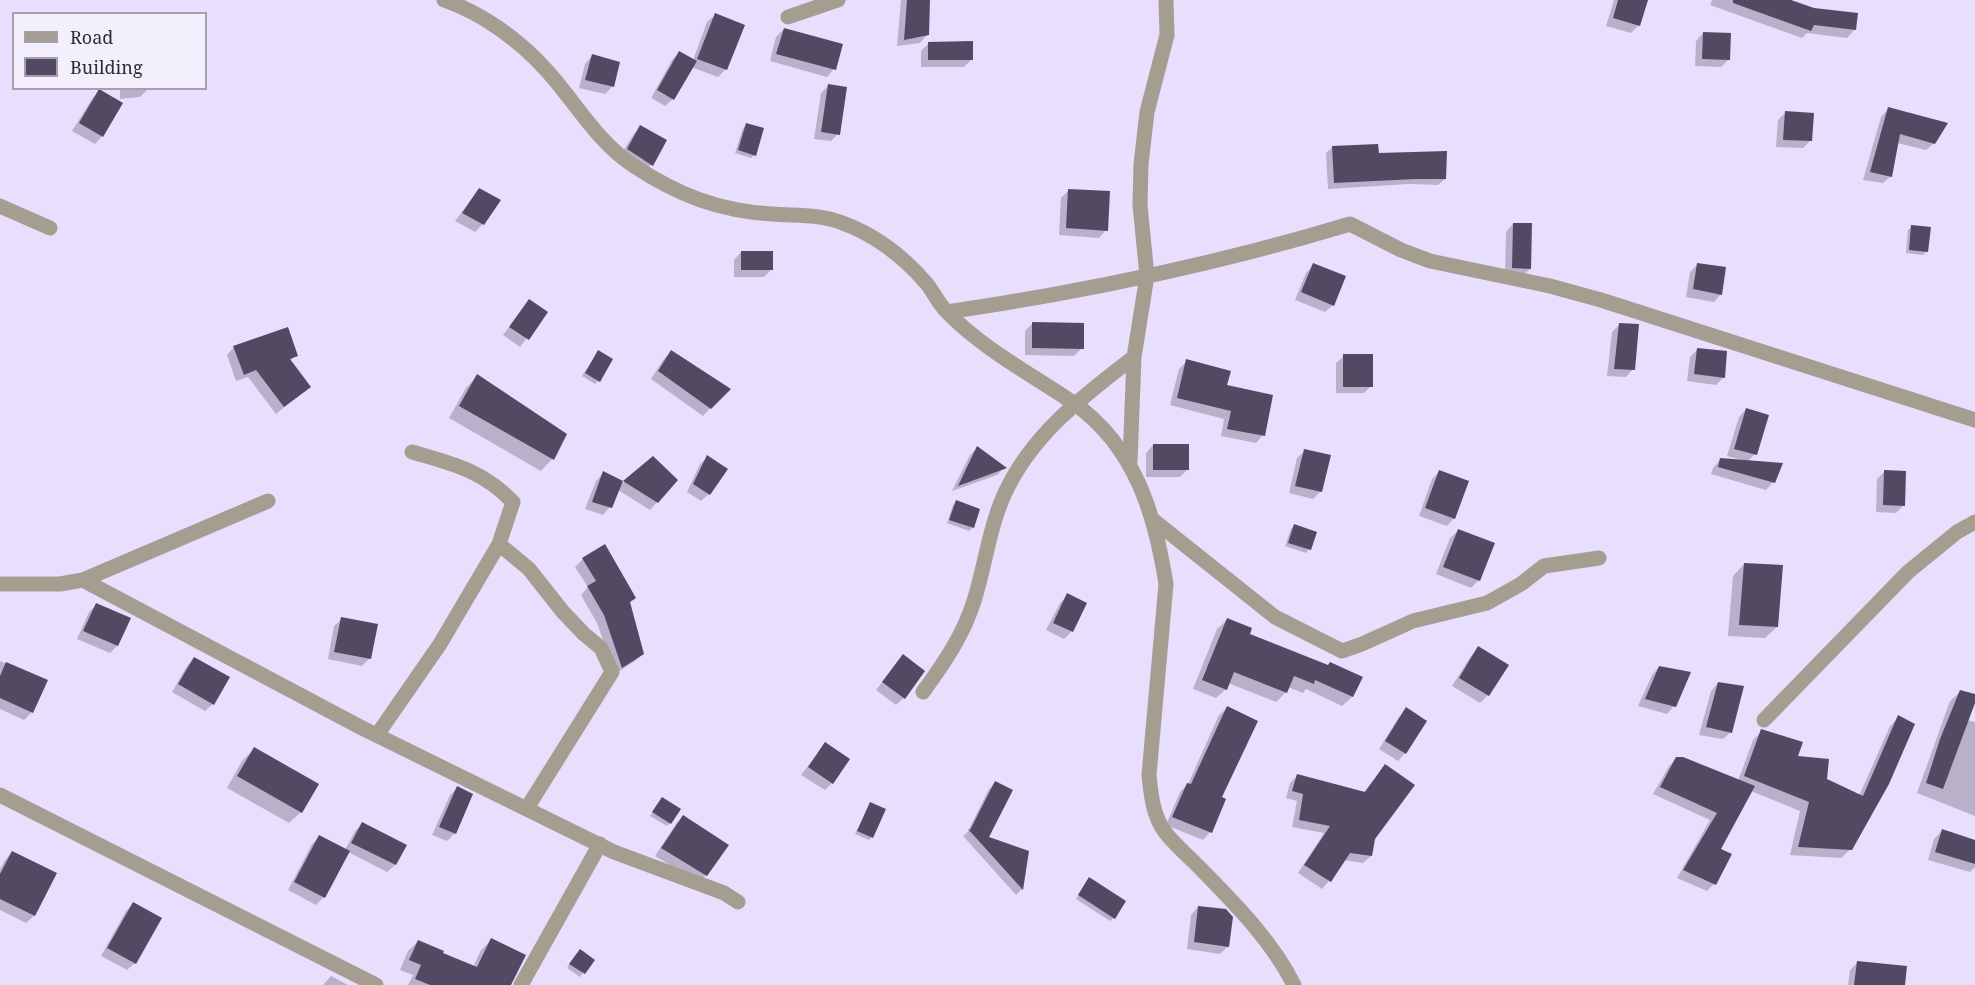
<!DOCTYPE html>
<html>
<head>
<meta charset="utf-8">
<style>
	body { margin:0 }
	#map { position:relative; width:1975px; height:985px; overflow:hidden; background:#e8defd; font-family:"Noto Serif",serif }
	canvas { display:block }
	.legend { position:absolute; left:12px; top:12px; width:195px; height:78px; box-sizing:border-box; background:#f3effc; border:2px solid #a4a1ad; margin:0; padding:8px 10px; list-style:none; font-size:18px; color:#2e2b36 }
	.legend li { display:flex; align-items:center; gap:12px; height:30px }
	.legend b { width:30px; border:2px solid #a4a1ad }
</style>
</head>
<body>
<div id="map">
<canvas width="1975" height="985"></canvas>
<ul class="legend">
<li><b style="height:8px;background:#a69d91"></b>Road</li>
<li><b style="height:16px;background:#524963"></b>Building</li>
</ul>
</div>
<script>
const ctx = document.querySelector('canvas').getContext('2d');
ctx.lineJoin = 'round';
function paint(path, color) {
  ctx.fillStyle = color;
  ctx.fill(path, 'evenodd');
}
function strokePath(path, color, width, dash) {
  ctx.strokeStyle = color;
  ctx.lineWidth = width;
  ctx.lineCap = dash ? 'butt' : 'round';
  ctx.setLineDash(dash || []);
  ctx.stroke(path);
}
const shadow = new Path2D(`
	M901,0H929L927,35L920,43L897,46Z
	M1614,0H1647L1639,25L1631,33L1606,26Z
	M1712,0H1787L1855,29L1847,38L1807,33L1802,38L1710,5Z
	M715,15L726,69L718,77L691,67L673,99L665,106L651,98L672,60L679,53L693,60L707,22Z
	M784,29L834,69L827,77L770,61L776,37Z
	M1703,33L1729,59L1721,67L1695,66L1696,41Z
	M929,43L972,59L964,67H921V51Z
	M592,56L612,87L605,94L579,88L585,64Z
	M829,85L838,134L831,141L814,139L821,93Z
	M120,88H148V89L140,97L120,99Z
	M99,91L102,136L95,144L72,131L92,99Z
	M1888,109L1934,143L1926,150L1897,143L1891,176L1883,183L1863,180L1881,117Z
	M1785,113L1810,141L1803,148L1776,147L1778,120Z
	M747,125L754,155L751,158L735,153L743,128Z
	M640,127L665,140L651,165L644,172L620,156L633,135Z
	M1333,147L1377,154L1445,179L1438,185L1409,184L1328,189L1326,153Z
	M479,190L498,201L483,224L475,232L455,221Z
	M1069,190L1106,230L1099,238L1059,235L1061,198Z
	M1513,224L1530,269L1522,276L1505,275L1506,232Z
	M1912,227L1927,251L1923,255L1906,253L1908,230Z
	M741,252L772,269L764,277H734V260Z
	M1314,265L1333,305L1325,312L1295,300L1306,273Z
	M1697,265L1721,294L1714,302L1686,297L1690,272Z
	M529,301L546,312L520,347L503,335Z
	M1033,323L1082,348L1074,356L1025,355V331Z
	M1620,324L1633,369L1626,377L1607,376L1612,332Z
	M234,347L296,355L290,361L309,387L276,414L248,377L236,381L227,355Z
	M1697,350L1723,378L1716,385L1687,381L1690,357Z
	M598,352V381L595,384L582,376Z
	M671,352L728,389L703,416L651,379L663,360Z
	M1344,356L1371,386L1364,393H1336V363Z
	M1187,361L1225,387L1263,435L1256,443L1221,436L1224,419L1170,405L1179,369Z
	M477,376L566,435L552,459L541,471L449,418L466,388Z
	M1746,409L1755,454L1747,462L1773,482L1766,490L1711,474L1713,468L1720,460H1742L1727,456L1739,417Z
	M1153,445L1188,469L1180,477H1146V453Z
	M977,448L1004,468L997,475L952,491L970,455Z
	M1305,451L1321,491L1313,499L1289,493L1297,458Z
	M708,457L709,494L701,501L687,492L700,464Z
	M653,458L657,502L650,510L618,490L610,507L603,515L585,509L596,481L603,473L623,483Z
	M1439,472L1454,518L1447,526L1419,516L1432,479Z
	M1884,472L1904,505L1896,513L1876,512L1877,479Z
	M956,502L978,510L972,528L969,531L947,523L953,505Z
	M1294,526L1315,533L1309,549L1306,553L1285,546L1291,529Z
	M1458,531L1479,580L1471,588L1436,574L1450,538Z
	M583,559L634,598L629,604L643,653L635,661L615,674L597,623L581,595L588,587L575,567Z
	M1744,564L1777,627L1765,638L1728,636L1733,576Z
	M1068,595L1085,604L1071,632L1064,639L1046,630L1060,603Z
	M96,605L117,646L110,653L77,639L89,612Z
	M342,619L370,658L362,666L328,659L334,626Z
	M1227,620L1248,634L1361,678L1352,697L1342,706L1306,689L1303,693L1288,687L1286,692L1276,702L1228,683L1226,689L1216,698L1193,689L1217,629Z
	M1479,648L1507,665L1488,695L1480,703L1452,686L1471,656Z
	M903,656L904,698L896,705L876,690Z
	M194,658L213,704L205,711L172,692L187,666Z
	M0,661L46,681L32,712L24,720L0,709Z
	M1659,667L1674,706L1667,714L1638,706L1652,675Z
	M1718,683L1731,732L1723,739L1699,735L1711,691Z
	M1961,691L1975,695L1967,720L1975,722V816L1917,793L1950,701Z
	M1227,708L1220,798L1224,800L1210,832L1203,840L1166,825L1180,792L1188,784L1219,715Z
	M1406,709L1405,753L1398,761L1379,749L1399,717Z
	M1899,717L1851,849L1841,858L1790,855L1800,811L1751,791L1719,849L1714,884L1707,891L1677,878L1710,820L1653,794L1669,766L1677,758L1738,781L1753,740L1762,731L1825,780L1859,796L1890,726Z
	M825,744L832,783L825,790L801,775Z
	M254,749L301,812L289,823L227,788L242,761Z
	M1385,766L1371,856L1363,863L1343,860L1329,881L1322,889L1298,873L1324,833L1292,827L1297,801L1286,798L1290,783L1297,776L1363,793Z
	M995,783L987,838L1028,852L1022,889L1016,895L963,836L967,833L989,789Z
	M457,788L471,794L454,834L447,841L432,835L450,795Z
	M659,803L670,823L667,826L650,816Z
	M870,804L872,837L869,840L855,834Z
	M683,817L706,875L699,883L655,856L676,824Z
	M362,824L405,846L395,865L387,872L348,852L324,897L316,905L288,890L312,844L319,837L345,850L355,831Z
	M1942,831L1975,841V867L1970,872L1928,860L1934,839Z
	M12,852L55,874L34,916L26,923L0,910V869L5,860Z
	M1086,882L1114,918L1110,921L1076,899Z
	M133,904L135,963L127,970L101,956L126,911Z
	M1198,907L1228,946L1220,954L1187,949L1191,915Z
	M491,940L509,985H408L413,975L400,970L408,951L418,941L441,954L473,967L481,950Z
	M576,954L593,960L580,977L567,968Z
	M1857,963L1904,985H1848L1850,970Z
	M331,976L348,985H323Z`);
const building = new Path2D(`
	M907,0H930L929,35L904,40Z
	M1618,0H1648L1640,26L1613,18Z
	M1733,0H1791L1814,8L1858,13L1856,30L1814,25L1811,31L1733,3Z
	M715,13L745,25L727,70L697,59Z
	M784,28L843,44L836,70L776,54Z
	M1703,32L1731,33L1730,60L1702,59Z
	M973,41V60H928V42Z
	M679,51L697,61L674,100L657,90Z
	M592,54L620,62L614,87L585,80Z
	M828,84L847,87L840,135L821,132Z
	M99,89L123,103L103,137L79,123Z
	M1888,107L1948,123L1935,144L1900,134L1892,177L1870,172Z
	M1785,111L1814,113L1812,141L1783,140Z
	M746,123L764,128L756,156L738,150Z
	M640,125L667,140L653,166L627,149Z
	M1378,144L1379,153L1447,151L1446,179H1416L1334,183L1332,146Z
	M479,188L501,200L484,225L462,213Z
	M1068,189L1110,191L1108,231L1066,228Z
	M1513,223H1532L1531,269L1512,268Z
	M1911,225L1931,227L1928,252L1909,250Z
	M741,251H773V270H741Z
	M1313,263L1346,276L1334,306L1301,292Z
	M1697,263L1726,267L1722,295L1693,289Z
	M529,299L548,312L529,340L509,327Z
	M1032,322L1084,323V349L1032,348Z
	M1619,323L1639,324L1635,370L1614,369Z
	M288,327L298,356L290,359L311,387L284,407L256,370L244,375L233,346Z
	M1697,348L1727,351L1725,378L1694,374Z
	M598,350L613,359L600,382L585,373Z
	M671,350L731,389L711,409L658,371Z
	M1343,354H1373V387H1343Z
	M1186,359L1231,371L1227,385L1273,395L1265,436L1227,429L1231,411L1177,398Z
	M477,374L567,434L554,460L459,406Z
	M1746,408L1769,415L1757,455L1734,449Z
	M1153,444H1189V470H1153Z
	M977,446L1007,468L958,486Z
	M1304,449L1331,455L1322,492L1295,486Z
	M707,455L728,469L710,495L693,484Z
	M653,456L678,480L658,503L623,481Z
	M1720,458L1783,463L1775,483L1718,467Z
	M1439,470L1469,481L1455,519L1425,508Z
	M1884,470L1906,471L1905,506L1883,505Z
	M603,471L623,481L612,508L592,502Z
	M956,500L980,509L974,528L949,520Z
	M1294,524L1317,532L1311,550L1288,543Z
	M1458,529L1495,543L1480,581L1443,567Z
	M605,544L636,598L630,602L644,654L622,668L604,615L587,586L596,581L582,558Z
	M1744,563L1783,565L1778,627L1739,625Z
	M1067,593L1087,603L1073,632L1053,623Z
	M96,603L131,618L118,646L83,631Z
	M341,617L378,624L371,659L334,652Z
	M1227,618L1252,628L1250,634L1328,665L1330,662L1363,677L1353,697L1315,680L1314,684L1294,676L1287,693L1234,672L1227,690L1202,680Z
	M1478,646L1509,665L1489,696L1459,678Z
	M903,654L925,671L905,699L882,682Z
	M194,657L230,677L214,705L178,684Z
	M6,662L48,680L33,713L0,698V676Z
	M1659,666L1691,672L1676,707L1645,699Z
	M1718,682L1744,686L1732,733L1706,727Z
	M1960,690L1975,694V703L1943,789L1926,783L1940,739Z
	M1227,706L1258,721L1222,797L1226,799L1212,833L1172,817L1187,783L1191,784Z
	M1406,707L1427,721L1406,754L1385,741Z
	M1898,715L1915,724L1889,784L1852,850L1798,847L1809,802L1744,776L1761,729L1803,742L1798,756L1829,759L1827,779L1863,796Z
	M825,742L850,759L833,784L808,767Z
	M254,747L319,784L302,813L237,776Z
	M1676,757H1683L1755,786L1721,849L1732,854L1716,885L1683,870L1717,813L1660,787Z
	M1385,764L1415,785L1375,839L1372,856L1350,853L1331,882L1304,865L1330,826L1299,820L1303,794L1292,791L1297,774L1365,792Z
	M995,781L1013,790L989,837L1029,851L1023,890L968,829L970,830Z
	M457,786L473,794L456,834L439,827Z
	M662,797L681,809L671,824L652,812Z
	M870,802L886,809L873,838L857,831Z
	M683,815L729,845L707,876L661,848Z
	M362,822L407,845L396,865L351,843Z
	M1942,829L1975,840V864L1935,852Z
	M319,835L350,851L325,898L294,882Z
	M12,851L57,873L35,916L0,899V874Z
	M1089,877L1126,901L1115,919L1078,895Z
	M133,902L162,918L136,964L107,948Z
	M1198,906L1226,909L1233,917L1229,947L1194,942Z
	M491,938L526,955L511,985H430L415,979L421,965L409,960L418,940L444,951L443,953L477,967Z
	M580,949L595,960L585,974L569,964Z
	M1857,961L1907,966L1905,985H1854Z`);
const minor = new Path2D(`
	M444,0C482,13 521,41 548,72C576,103 598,143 634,166C678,195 719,211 772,214C794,216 818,214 840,222C874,234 904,257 927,284C934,293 939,304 947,312C984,350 1033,375 1075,404C1135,447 1155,514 1166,584L1149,775C1151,795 1153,816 1165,832C1174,844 1187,855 1198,866C1232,901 1272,940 1294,985
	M788,17L838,0
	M0,206L50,228
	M947,312C1083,292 1218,264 1350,224L1401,250L1430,261L1550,286L1601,300L1975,420
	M412,452C453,464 482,470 513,502L499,544L529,569L563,612L584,634L601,648L612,672L527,808
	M1130,462L1134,357L1147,276L1140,205L1141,164L1147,112L1167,35L1166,0
	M1152,519L1275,617L1342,651L1362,644L1413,621L1487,603L1521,584L1544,566L1599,558
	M83,580L362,728L614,852L724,893L738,902
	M0,584H60L83,580L268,501
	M923,692C944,663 963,636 974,601C985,566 989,529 1004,495C1031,435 1083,396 1134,357
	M1764,720L1908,572L1957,532L1975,522
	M377,735L440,644L499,544
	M0,795L376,985
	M521,985L600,844`);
paint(shadow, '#0003');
paint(building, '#524963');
strokePath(minor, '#a69d91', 15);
</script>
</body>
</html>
